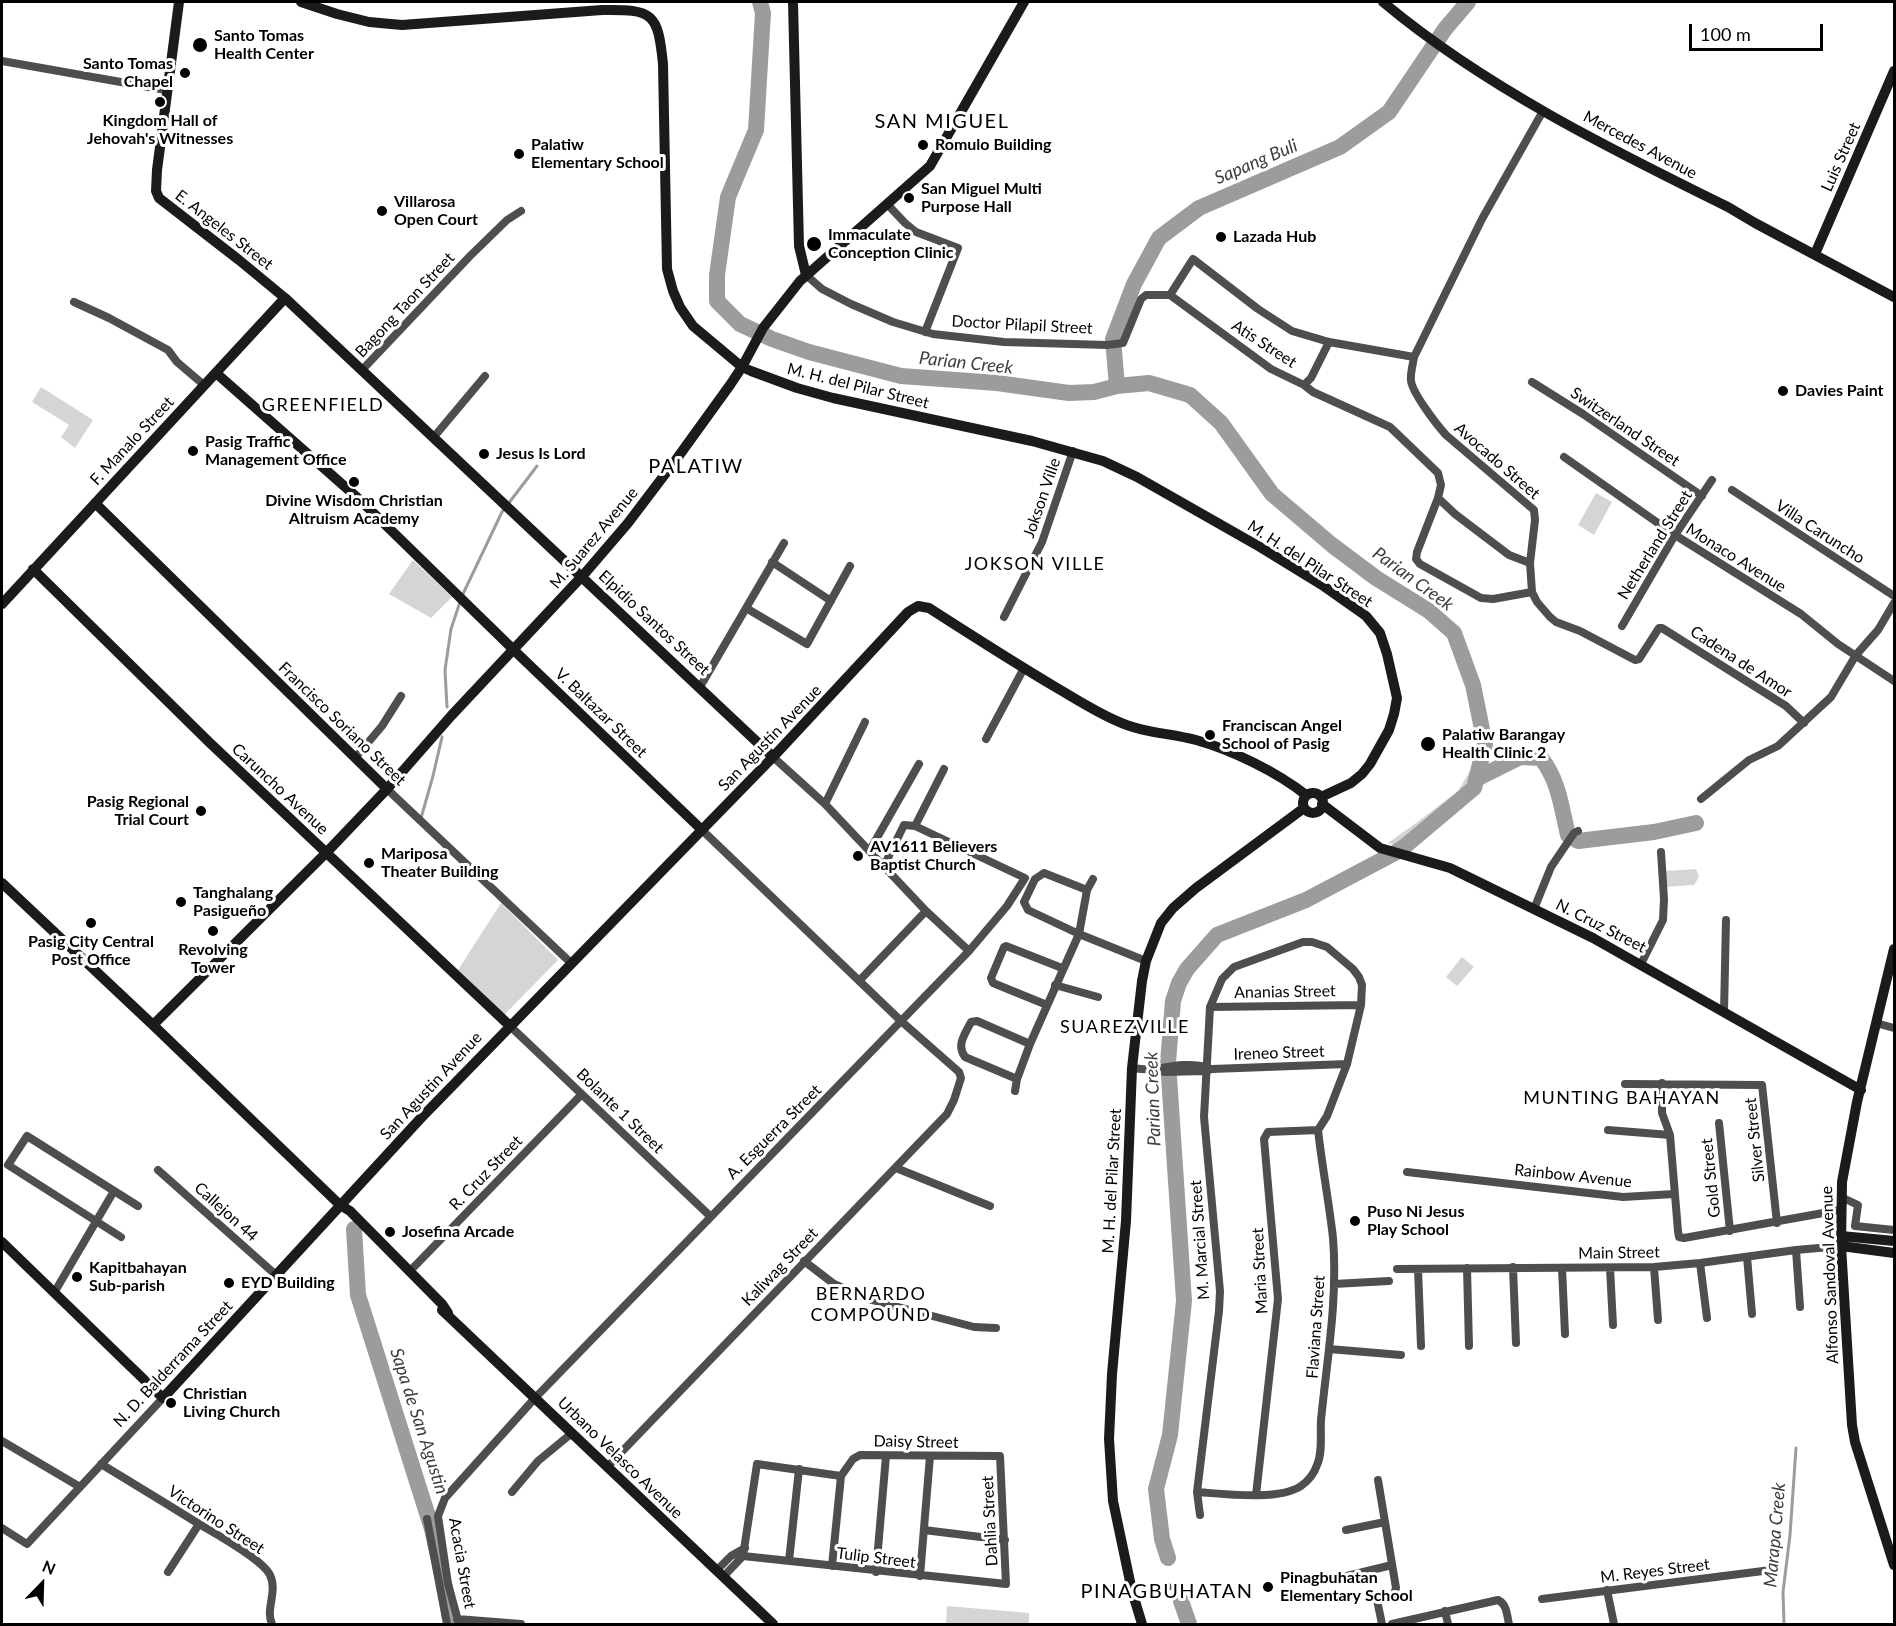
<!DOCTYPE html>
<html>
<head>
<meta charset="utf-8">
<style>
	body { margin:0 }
	#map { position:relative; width:1896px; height:1626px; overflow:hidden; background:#fff; font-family:Lato,sans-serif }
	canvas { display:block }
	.frame { position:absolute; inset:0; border:3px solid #000; pointer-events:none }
	.north { position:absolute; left:12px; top:1554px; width:60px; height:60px; -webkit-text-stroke:4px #fff; paint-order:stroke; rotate:23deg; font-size:16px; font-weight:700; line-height:24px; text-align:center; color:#000 }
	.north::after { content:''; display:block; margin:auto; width:21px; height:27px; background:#000; clip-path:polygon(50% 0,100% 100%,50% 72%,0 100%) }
	.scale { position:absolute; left:1689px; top:24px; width:134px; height:27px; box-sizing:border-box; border:3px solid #000; border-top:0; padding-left:8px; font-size:18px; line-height:21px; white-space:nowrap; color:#000; -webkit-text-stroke:4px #fff; paint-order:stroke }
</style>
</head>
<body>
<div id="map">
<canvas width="1896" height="1626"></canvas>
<div class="frame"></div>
<div class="north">N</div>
<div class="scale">100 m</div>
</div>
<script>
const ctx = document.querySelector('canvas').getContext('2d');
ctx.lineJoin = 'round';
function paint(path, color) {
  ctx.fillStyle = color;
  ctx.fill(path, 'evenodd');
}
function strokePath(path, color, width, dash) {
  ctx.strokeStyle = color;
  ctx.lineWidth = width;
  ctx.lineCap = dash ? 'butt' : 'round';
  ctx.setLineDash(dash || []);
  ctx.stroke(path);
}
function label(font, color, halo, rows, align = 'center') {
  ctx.font = font + ' Lato,sans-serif';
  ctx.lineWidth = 6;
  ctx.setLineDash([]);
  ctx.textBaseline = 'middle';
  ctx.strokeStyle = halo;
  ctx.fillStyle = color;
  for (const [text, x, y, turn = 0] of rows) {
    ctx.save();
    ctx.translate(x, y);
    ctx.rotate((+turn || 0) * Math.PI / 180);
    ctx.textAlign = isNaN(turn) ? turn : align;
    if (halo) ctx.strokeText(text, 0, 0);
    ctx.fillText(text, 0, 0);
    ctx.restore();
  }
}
const green = new Path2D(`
	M41,387L93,420L75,448L61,437L69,425L32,402Z
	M1596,493L1612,502L1594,535L1578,525Z
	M413,560L452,597L431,618L389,594Z
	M1473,766L1477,767C1473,778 1469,789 1461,797C1447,814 1412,832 1394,845L1388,843L1416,823L1458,791Z
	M1696,869L1699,877L1694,885L1665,887V871Z
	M501,903L558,960L504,1015L458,970Z
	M1462,957L1474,967L1457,986L1446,977Z
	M947,1606L1029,1613V1624H946Z`);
const stream = new Path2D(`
	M462,596L502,512L537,466
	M447,707L445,670L451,629L460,602
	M421,818L433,776L442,737
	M1784,1624L1783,1592L1790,1535L1796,1448`);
const river = new Path2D(`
	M760,2L763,13L756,130L728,197L717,275V301L740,324L772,339L809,352L901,376L997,383L1069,393L1094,392L1117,386L1149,383L1190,395L1221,423L1272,494L1332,545L1376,578L1429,611L1454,633L1473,685L1485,744L1474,788L1404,847L1393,854L1306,900L1217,935L1187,969L1179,983L1173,1001L1168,1062L1184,1301L1170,1435L1156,1489L1162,1539L1168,1558
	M1117,386L1113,339L1134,284L1159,238L1199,208L1340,147L1389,112L1445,29L1468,2
	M1476,779L1520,757L1541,758C1559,781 1561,806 1568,835L1578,841L1654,832L1696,823
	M354,1229L358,1295L432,1529L453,1624
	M1181,1601L1189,1624`);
const street = new Path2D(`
	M2,61L166,90
	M1543,111L1482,219L1414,357C1413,364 1410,374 1411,381C1413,394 1437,425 1446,435L1534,510L1535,520L1530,563L1532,592L1537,602L1550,617L1556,622L1580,631L1635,660L1639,659L1659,628H1662L1786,706L1804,723
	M887,204L905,223L916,232L958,248L925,332
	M806,275L822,289L851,304L893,322L933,334L1004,342L1107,345L1123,343L1141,299L1146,295H1170
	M1170,295L1271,369L1304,385L1313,392L1390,427L1438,473L1441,485L1438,498L1417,552L1416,559L1420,564L1481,598L1493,599L1532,592
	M1170,295L1193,259L1258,309L1292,331L1329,342L1414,357
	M74,302L109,318L168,350L177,362L204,385
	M362,370L470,256L507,220L521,211
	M1532,382L1583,414L1702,496
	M1304,385L1311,378L1329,342
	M433,438L485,376
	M1564,457L1675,535L1801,614L1838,644L1894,681
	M1732,490L1894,596
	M1438,498L1455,514L1509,555L1530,563
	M772,562L831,601
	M746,608L807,644L850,566
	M1004,617L1042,542L1073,451
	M1622,626L1675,535L1712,480
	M700,687L784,543
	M986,739L1024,668
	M773,757L825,804L926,911L969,951
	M355,758L382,726L401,696
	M387,789L571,963
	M1701,799L1749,760L1778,746L1831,697L1856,655L1878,630L1894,603
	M825,804L865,722
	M915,826L944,769
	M870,850L919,764
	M1087,890L1044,873L1035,879L1024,902L1028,910L1079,934L1146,961
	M1534,909L1551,867L1574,833L1578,831
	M1641,964L1663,920L1664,899L1661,852
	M859,981L926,911
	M1055,985L1098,997
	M1047,1005L993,983L991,978L1004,947L1006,946L1062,968
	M1210,1007L1361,1005
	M1724,1012L1726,920
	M1876,1023L1894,1028
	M510,1026L710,1216
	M1132,1068C1139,1069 1149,1070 1156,1069C1173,1066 1191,1062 1209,1068
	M1158,1069L1164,1072L1206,1071L1212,1069L1347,1064
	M1017,1079L965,1057C956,1045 965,1034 971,1022L977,1021L1030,1044
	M1662,1083V1113L1670,1135L1678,1231L1679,1237L1684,1238L1840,1210
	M1625,1084L1762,1085L1777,1223
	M1015,1091L1017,1079L1030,1044L1079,934L1087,890L1093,879
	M1719,1123L1730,1231
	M1608,1130L1670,1135
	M896,1168L990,1206
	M158,1170L276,1275
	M1407,1172L1623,1197L1674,1194
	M1841,1197L1858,1205L1855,1226L1894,1230
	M121,1237L8,1165L27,1136L138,1206
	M1796,1250L1800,1307
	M1747,1257L1752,1314
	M804,1261L834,1284L868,1299L974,1327L996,1328
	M1700,1263L1707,1318
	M1513,1267L1516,1343
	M1654,1267L1658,1320
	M1467,1268L1469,1346
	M1562,1268L1565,1334
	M1610,1268L1613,1325
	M1397,1269L1654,1267L1700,1263L1796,1250L1841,1246
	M1418,1269L1421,1346
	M410,1271L582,1094
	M1334,1284L1389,1281
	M54,1293L114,1191
	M1329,1349L1401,1355
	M2,1441L80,1487
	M101,1464C134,1484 167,1504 199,1524C216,1534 262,1559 270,1575C278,1592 265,1609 272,1624
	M607,1467L947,1114L954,1100L961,1078L959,1072L901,1021L702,830
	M1378,1480L1396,1588L1394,1594L1377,1600L1382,1624
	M512,1492L538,1461L572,1433
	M1197,1492C1224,1494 1279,1501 1301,1486C1308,1481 1314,1474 1317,1465C1323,1452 1320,1434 1321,1420C1327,1359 1338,1299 1333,1238C1329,1202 1322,1166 1318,1130L1327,1116L1347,1064L1361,1005L1362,985L1359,977L1353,969L1327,947L1312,942H1303L1234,967L1222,979L1210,1007L1204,1117L1220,1291L1219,1311L1197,1492L1200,1515
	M1256,1495L1278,1299L1264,1139L1268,1132L1318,1130
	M427,1519L447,1624
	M2,1528L27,1544L163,1398
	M924,1530L1005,1540
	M1346,1530L1385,1522
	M743,1556L1006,1584L1000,1456L860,1455L853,1459L841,1476L832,1566
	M743,1556L757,1464L841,1476
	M789,1561L799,1469
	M716,1571L731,1556L745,1548
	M168,1572L199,1524
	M876,1572L886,1456
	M920,1576L930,1456
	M723,1577L743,1556
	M1343,1577L1392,1565
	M1607,1590L1614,1624
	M1133,1597L1168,1587
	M1542,1599L1771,1570
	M1445,1611L1448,1624
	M457,1619L521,1624
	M459,1624L448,1584L438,1516L445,1498L535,1398L969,951L1007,906L1025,878L915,826L904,825L884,866
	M1392,1624L1498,1600C1507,1604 1507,1616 1509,1624`);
const secondary = new Path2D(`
	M179,2L157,170L156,191L159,198L239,260L285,298L773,757
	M301,2L337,14L369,22L402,25L602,10C653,9 658,13 663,64L667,269L673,291L680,307L693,326L742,367L751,371L797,388L833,398L1032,441L1103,461L1137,477L1260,547L1322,585L1366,616L1380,633L1387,654L1397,698L1394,714L1389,730L1370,764L1362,774L1351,783L1321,797
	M793,2L799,246L806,275
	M1383,2C1483,86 1610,149 1728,207L1755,223L1894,297
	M1815,254L1894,71
	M216,373L360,500L520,656L702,830
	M95,503L387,789
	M33,569L210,743L510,1026
	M2,604L285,298
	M1303 803a10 10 0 1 1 20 0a10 10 0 1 1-20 0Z
	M1322,804L1380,848L1450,868L1593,938L1861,1090
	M2,883L153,1025L340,1205L350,1211L442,1304L448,1313
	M1894,949L1857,1102L1842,1182L1841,1246L1852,1425L1855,1442L1894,1565
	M153,1025L326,853L387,789L451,716L586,572L628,523L678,457L730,385L742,367L763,328L800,281L930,166L1024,2
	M1841,1236L1894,1241
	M2,1242L163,1398L420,1119L773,757L908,612L918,606L929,608C971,635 1013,662 1057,688C1076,699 1096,712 1117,721C1142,733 1170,733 1196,740C1232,750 1277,772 1306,795
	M1841,1246L1894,1253
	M442,1310L773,1624
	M1142,1624L1132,1591L1113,1501L1109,1439L1112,1374L1126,1221L1132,1068L1142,981L1146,961L1161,923L1173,908L1196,888L1304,808`);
const markers = [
	[200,45,8,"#000"],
	[185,73,6,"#000"],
	[160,102,6,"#000"],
	[923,145,6,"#000"],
	[519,154,6,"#000"],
	[909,198,6,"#000"],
	[382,211,6,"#000"],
	[1221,237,6,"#000"],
	[814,244,8,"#000"],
	[1783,391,6,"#000"],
	[193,451,6,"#000"],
	[484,454,6,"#000"],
	[354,482,6,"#000"],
	[1210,735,6,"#000"],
	[1428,744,8,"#000"],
	[201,811,6,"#000"],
	[858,856,6,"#000"],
	[369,863,6,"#000"],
	[181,902,6,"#000"],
	[91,923,6,"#000"],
	[213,931,6,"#000"],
	[1355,1221,6,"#000"],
	[390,1232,6,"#000"],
	[77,1277,6,"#000"],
	[229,1283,6,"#000"],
	[171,1403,6,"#000"],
	[1268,1587,6,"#000"]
];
const poiNames = [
	["Santo Tomas",214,36],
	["Health Center",214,54],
	["Santo Tomas",173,64,"right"],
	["Chapel",173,82,"right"],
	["Kingdom Hall of",160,121,"center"],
	["Jehovah's Witnesses",160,139,"center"],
	["Palatiw",531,145],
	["Elementary School",531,163],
	["Romulo Building",935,145],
	["San Miguel Multi",921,189],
	["Purpose Hall",921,207],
	["Villarosa",394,202],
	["Open Court",394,220],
	["Immaculate",828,235],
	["Conception Clinic",828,253],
	["Lazada Hub",1233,237],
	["Davies Paint",1795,391],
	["Pasig Traffic",205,442],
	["Management Office",205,460],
	["Jesus Is Lord",496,454],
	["Divine Wisdom Christian",354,501,"center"],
	["Altruism Academy",354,519,"center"],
	["Franciscan Angel",1222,726],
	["School of Pasig",1222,744],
	["Palatiw Barangay",1442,735],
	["Health Clinic 2",1442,753],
	["Pasig Regional",189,802,"right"],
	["Trial Court",189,820,"right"],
	["AV1611 Believers",870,847],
	["Baptist Church",870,865],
	["Mariposa",381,854],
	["Theater Building",381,872],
	["Tanghalang",193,893],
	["Pasigueño",193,911],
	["Pasig City Central",91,942,"center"],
	["Post Office",91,960,"center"],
	["Revolving",213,950,"center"],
	["Tower",213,968,"center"],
	["Puso Ni Jesus",1367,1212],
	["Play School",1367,1230],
	["Josefina Arcade",402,1232],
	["Kapitbahayan",89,1268],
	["Sub-parish",89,1286],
	["EYD Building",241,1283],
	["Christian",183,1394],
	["Living Church",183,1412],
	["Pinagbuhatan",1280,1578],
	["Elementary School",1280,1596]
];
const streetNames = [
	["Mercedes Avenue",1640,145,28],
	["Luis Street",1841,157,-66],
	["E. Angeles Street",224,230,38],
	["Bagong Taon Street",405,305,-47],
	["Doctor Pilapil Street",1022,325,3],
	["Atis Street",1264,344,33],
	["M. H. del Pilar Street",858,386,14],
	["Switzerland Street",1625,427,34],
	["F. Manalo Street",132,441,-47],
	["Avocado Street",1497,461,41],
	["Jokson Ville",1042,498,-71],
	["Villa Caruncho",1820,532,33],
	["M. Suarez Avenue",594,538,-50],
	["Netherland Street",1655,545,-58],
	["Monaco Avenue",1736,558,32],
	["M. H. del Pilar Street",1310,564,33],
	["Elpidio Santos Street",654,623,43],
	["Cadena de Amor",1741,662,33],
	["V. Baltazar Street",601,713,44],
	["Francisco Soriano Street",342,724,44],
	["San Agustin Avenue",770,738,-46],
	["Caruncho Avenue",280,789,43],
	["N. Cruz Street",1601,926,27],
	["Ananias Street",1285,992,-1],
	["Ireneo Street",1279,1053,-2],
	["San Agustin Avenue",431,1086,-47],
	["Bolante 1 Street",620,1111,44],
	["A. Esguerra Street",774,1132,-45],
	["Silver Street",1755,1140,-96],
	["R. Cruz Street",486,1173,-46],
	["Rainbow Avenue",1573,1176,6],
	["Gold Street",1711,1178,-96],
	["M. H. del Pilar Street",1112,1181,-87],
	["Callejon 44",226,1212,42],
	["M. Marcial Street",1200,1240,-94],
	["Main Street",1619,1253,-1],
	["Kaliwag Street",780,1267,-46],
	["Maria Street",1260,1271,-93],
	["Alfonso Sandoval Avenue",1830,1275,-92],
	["Flaviana Street",1316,1327,-86],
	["N. D. Balderrama Street",173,1364,-47],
	["Daisy Street",916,1442,1],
	["Urbano Velasco Avenue",620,1458,44],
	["Victorino Street",216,1520,33],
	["Dahlia Street",990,1521,-93],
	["Tulip Street",876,1558,7],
	["Acacia Street",462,1563,80],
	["M. Reyes Street",1655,1571,-7]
];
const waterNames = [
	["Sapang Buli",1256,162,-23],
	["Parian Creek",966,363,6],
	["Parian Creek",1413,579,36],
	["Parian Creek",1153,1099,-92],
	["Sapa de San Agustin",419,1421,72],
	["Marapa Creek",1775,1535,-85]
];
const neighbourhoodNames = [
	["GREENFIELD",323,405],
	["JOKSON VILLE",1035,564],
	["SUAREZVILLE",1125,1027],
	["MUNTING BAHAYAN",1622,1098],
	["BERNARDO",871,1294],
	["COMPOUND",871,1315]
];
const quarterNames = [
	["SAN MIGUEL",942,122],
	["PALATIW",696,467],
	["PINAGBUHATAN",1167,1592]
];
paint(green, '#d5d5d5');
strokePath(stream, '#9c9c9c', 3);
strokePath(river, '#9c9c9c', 16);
strokePath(street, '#4e4e4e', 8);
strokePath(secondary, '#1b1b1b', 10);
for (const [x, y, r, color] of markers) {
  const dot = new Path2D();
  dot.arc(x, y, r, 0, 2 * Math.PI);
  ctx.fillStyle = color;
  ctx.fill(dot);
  strokePath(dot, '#fff', 2);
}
label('bold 16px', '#000', '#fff', poiNames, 'left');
label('16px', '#000', '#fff', streetNames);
label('italic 18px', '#3d3d3d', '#fff', waterNames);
ctx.letterSpacing = '1.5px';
label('18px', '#000', '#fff', neighbourhoodNames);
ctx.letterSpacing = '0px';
ctx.letterSpacing = '1.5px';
label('20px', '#000', '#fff', quarterNames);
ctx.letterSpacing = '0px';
</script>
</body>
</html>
